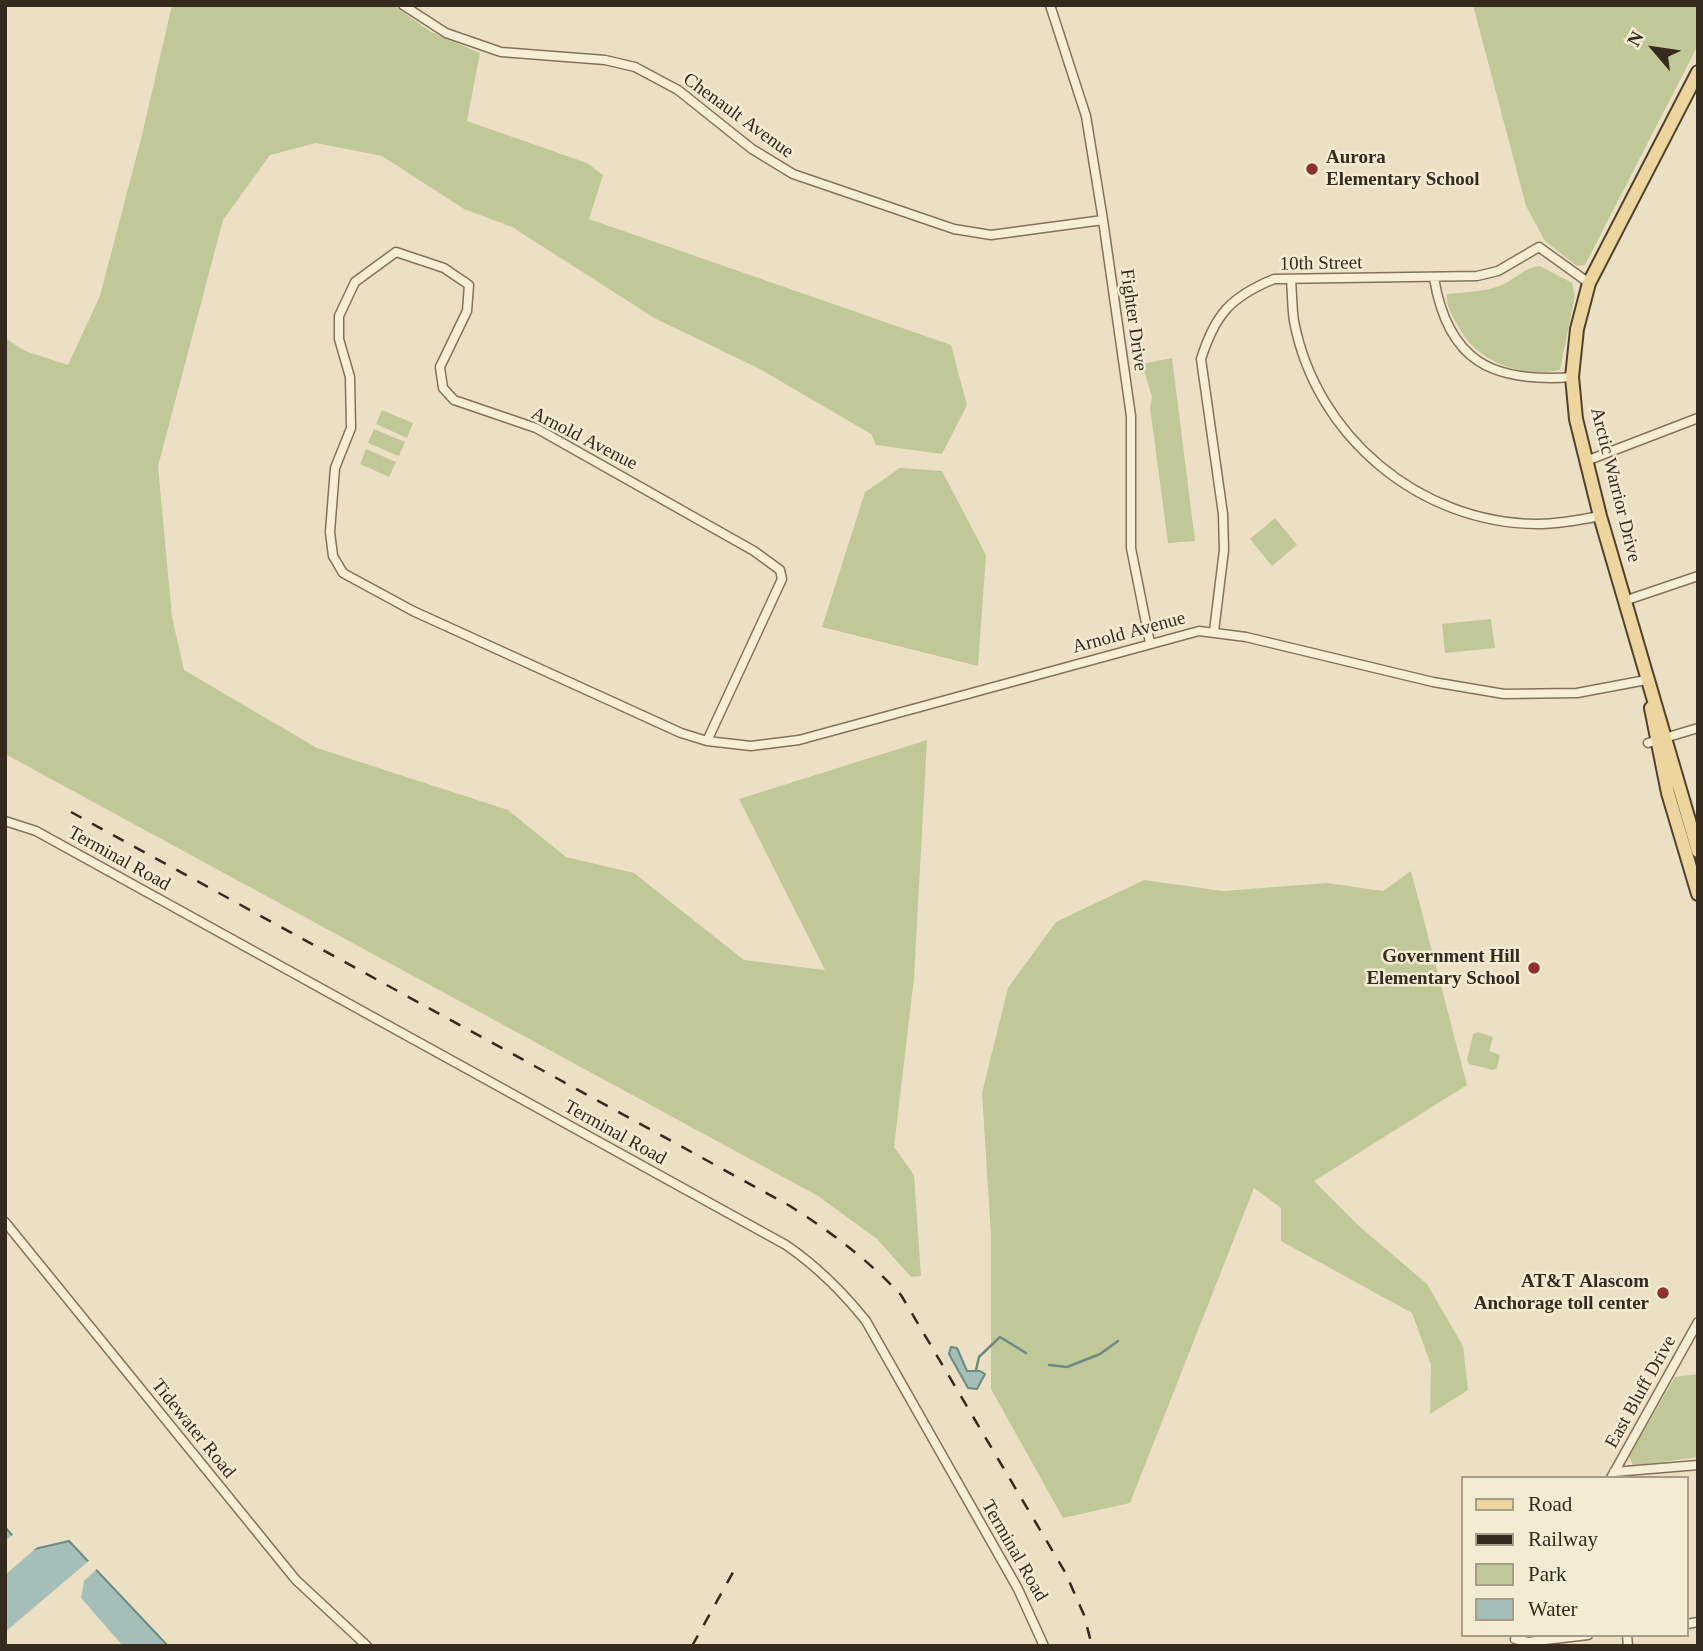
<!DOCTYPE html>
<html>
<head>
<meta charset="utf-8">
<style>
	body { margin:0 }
	#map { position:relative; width:1703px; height:1651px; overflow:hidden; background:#ebe0c3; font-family:"Times New Roman",serif }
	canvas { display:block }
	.frame { position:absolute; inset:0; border:7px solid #352a1e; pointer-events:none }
	.legend { position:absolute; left:1461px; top:1476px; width:228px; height:161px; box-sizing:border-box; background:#f3ebd2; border:2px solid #a79e8a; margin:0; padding:9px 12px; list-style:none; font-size:21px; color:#352a1e }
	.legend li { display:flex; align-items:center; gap:14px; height:35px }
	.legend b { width:35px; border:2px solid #a79e8a }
	.north { position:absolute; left:1619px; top:14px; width:70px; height:70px; -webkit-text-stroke:5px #f3ebd2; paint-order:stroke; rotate:299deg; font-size:19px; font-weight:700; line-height:28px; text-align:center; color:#352a1e }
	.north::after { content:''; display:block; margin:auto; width:24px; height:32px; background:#352a1e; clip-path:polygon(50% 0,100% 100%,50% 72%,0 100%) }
</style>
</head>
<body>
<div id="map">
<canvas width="1703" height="1651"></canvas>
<div class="frame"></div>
<ul class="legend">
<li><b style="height:9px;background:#ecd69d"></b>Road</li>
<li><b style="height:9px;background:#352a1e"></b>Railway</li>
<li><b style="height:19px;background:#c1c898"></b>Park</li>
<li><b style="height:19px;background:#a5beb7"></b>Water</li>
</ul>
<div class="north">N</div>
</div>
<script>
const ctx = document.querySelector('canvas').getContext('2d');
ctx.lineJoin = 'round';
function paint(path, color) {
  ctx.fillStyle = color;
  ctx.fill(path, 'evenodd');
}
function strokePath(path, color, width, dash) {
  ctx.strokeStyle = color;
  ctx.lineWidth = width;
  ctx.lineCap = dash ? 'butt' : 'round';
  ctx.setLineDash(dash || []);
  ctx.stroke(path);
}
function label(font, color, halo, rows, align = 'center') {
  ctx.font = font + ' "Times New Roman",serif';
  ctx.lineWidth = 5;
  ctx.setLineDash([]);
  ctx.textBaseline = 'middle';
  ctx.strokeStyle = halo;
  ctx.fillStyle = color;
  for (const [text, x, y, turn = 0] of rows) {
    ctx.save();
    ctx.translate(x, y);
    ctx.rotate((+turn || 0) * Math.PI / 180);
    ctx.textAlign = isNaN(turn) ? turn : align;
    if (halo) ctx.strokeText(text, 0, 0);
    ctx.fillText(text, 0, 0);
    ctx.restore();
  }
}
const green = new Path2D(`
	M172,5H393L431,32L480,53L467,121L587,163L603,175L589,219L951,345L967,405L942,454L876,445L871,434L758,368L656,319L512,227L464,209L382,156L316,143L270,155L223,220L158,466L172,617L184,670L317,748L508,810L566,857L634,873L744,960L825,970L739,799L927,740L914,978L894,1147L914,1175L921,1276L911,1277L877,1239L818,1196L5,754V338L25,351L68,365L100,296L142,135Z
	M1473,5H1698V45L1585,265L1577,266L1545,241L1526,206Z
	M1540,266L1572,283L1575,295L1560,370C1520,378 1476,362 1457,324C1451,313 1446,306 1447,294C1467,292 1486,292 1504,284C1517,278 1525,267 1540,266Z
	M1172,358L1195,541L1168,543L1150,408L1152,397L1142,364Z
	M382,410L413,423L407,438L376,424Z
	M374,429L405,442L399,456L368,443Z
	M366,449L396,462L389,477L360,464Z
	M900,468L942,471L986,555L978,666L822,627L865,492Z
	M1275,518L1297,545L1272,566L1250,539Z
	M1491,619L1495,648L1445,653L1442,624Z
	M1411,871L1467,1085L1314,1181L1359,1226L1427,1284L1463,1346L1468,1390L1430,1414L1431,1365L1412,1313L1281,1241V1208L1254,1188L1130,1503L1063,1518L991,1389V1235L982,1093L1008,988L1056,922L1144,880L1223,891L1327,883L1383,891Z
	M1478,1032L1493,1037L1489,1051L1500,1055L1497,1068L1493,1070L1469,1064L1467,1060L1473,1034Z
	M1698,1374V1457L1633,1466L1629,1456L1675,1377Z`);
const water = new Path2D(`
	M951,1347L957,1348L967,1371H980L985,1374L977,1389L968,1388L949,1354Z
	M5,1527L26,1551L69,1541L168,1646H5Z`);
const pier = new Path2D(`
	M15,1533L28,1547L42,1543L5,1575V1541Z
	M91,1559L99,1567L84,1581L81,1598L123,1646H5V1632Z`);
const stream = new Path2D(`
	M1049,1365L1067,1367L1100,1354L1118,1341
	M976,1370L979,1357L1000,1337L1026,1353`);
const minor = new Path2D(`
	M403,5L446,33L501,52L605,60L635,67L678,90L752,149L793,174L954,229L991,235L1103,220
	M1050,5L1086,116L1103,220L1131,416V548L1150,643
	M396,252L444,268L469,285L467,311L440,367L443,388L454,400L536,428L754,551L780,570L782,579L707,741L681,733L413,611L343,573L333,556L330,532L335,468L351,428L350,377L339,339V316L355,282Z
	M1434,278C1448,362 1493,383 1572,377
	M1291,279C1292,292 1292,308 1294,321C1316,437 1420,523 1537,524C1558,524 1580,520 1600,516
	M1586,461L1698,418
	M1624,601L1698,576
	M1214,631L1224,550L1223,514L1201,359C1215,315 1230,297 1274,279L1477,276L1498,271L1539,247L1589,283
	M707,741L751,746L799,740L1199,631L1246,637L1433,682L1504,694L1577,693L1646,680
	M1648,743L1698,728
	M5,821L36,831L786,1245C818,1267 842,1291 866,1321L1018,1589L1044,1646
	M5,1222L296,1580L367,1646
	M1614,1472L1698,1465
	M1611,1478L1698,1322
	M1687,1624L1698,1622
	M1627,1635L1628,1646
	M1515,1639L1528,1642L1588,1635`);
const primary = new Path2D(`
	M1698,72L1589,283L1577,329L1572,377L1576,419L1600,516L1698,851
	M1651,708L1668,793L1698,894`);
const rail = new Path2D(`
	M71,812L790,1206C831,1232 867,1259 901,1295L1065,1572L1084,1615L1092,1646
	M692,1646L737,1565`);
const markers = [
	[1312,169,7,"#8f322f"],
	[1534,968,7,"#8f322f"],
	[1663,1293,7,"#8f322f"]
];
const streetNames = [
	["Chenault Avenue",738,116,36],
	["10th Street",1321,264,-1],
	["Fighter Drive",1133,320,82],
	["Arnold Avenue",584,439,27],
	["Arctic Warrior Drive",1615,485,76],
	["Arnold Avenue",1129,633,-15],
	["Terminal Road",119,859,29],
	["Terminal Road",615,1133,29],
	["East Bluff Drive",1641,1392,-61],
	["Tidewater Road",193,1429,51],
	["Terminal Road",1014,1551,60]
];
const poiNames = [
	["Aurora",1326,158,"left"],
	["Elementary School",1326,180,"left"],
	["Government Hill",1520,957],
	["Elementary School",1520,979],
	["AT&T Alascom",1649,1282],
	["Anchorage toll center",1649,1304]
];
paint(green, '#c1c898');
paint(water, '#a5beb7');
strokePath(water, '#6c8b85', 2);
paint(pier, '#ebe0c3');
strokePath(stream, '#6c8b85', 2.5);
strokePath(minor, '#84725b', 11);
strokePath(primary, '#52412f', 16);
strokePath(minor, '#f6eed5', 8);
strokePath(primary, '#ecd69d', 12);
strokePath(rail, '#352a1e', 2.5, [12, 12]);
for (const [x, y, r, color] of markers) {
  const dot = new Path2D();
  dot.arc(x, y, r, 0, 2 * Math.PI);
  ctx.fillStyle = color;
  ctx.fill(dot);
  strokePath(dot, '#f3ebd2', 2.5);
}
label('19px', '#352a1e', '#f3ebd2', streetNames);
label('bold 19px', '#352a1e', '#f3ebd2', poiNames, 'right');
</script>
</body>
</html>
